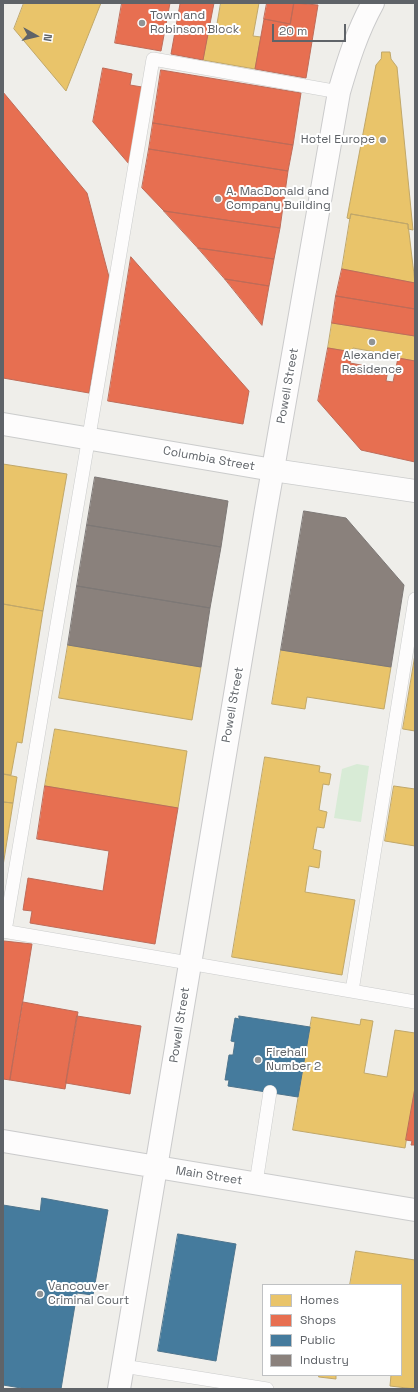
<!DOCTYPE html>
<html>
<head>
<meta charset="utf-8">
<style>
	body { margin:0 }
	#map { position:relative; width:418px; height:1392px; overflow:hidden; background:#efeeea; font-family:"Space Grotesk",sans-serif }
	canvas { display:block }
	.frame { position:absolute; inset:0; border:4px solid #5f6368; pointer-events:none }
	.legend { position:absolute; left:262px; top:1284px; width:140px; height:92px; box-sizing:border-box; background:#fff; border:1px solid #bfc1c3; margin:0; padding:5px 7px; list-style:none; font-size:12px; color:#5f6368 }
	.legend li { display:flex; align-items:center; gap:8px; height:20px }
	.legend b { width:20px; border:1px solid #bfc1c3 }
	.north { position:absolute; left:16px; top:16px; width:40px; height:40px; -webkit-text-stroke:3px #fff; paint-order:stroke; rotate:98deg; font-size:11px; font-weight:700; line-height:16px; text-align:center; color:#5f6368 }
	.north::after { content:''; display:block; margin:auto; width:14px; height:18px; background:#5f6368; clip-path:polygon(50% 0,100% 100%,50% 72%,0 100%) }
	.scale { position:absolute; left:272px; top:24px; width:74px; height:18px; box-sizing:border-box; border:2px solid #5f6368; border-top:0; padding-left:5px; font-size:12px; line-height:14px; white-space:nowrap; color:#5f6368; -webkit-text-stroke:3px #fff; paint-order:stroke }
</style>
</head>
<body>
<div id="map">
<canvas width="418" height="1392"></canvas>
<div class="frame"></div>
<ul class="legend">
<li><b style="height:11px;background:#e9c46a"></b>Homes</li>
<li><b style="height:11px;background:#e76f51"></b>Shops</li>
<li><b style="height:11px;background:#457b9d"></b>Public</li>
<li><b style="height:11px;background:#8a817c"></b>Industry</li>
</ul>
<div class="north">N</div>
<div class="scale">20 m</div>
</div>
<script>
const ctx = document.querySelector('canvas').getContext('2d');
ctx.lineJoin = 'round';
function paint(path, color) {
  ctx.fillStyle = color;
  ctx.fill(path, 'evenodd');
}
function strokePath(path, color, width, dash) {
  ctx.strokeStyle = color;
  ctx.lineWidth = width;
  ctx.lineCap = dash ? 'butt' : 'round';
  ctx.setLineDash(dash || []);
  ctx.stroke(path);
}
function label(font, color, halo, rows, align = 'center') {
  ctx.font = font + ' "Space Grotesk",sans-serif';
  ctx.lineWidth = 4;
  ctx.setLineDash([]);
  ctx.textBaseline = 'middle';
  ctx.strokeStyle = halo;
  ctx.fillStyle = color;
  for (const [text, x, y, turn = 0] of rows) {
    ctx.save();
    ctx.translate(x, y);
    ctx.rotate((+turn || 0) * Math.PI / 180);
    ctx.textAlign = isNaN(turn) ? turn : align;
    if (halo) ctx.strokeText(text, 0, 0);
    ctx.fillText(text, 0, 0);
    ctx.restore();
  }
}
const green = new Path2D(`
	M357,764L369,766L361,822L334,818L342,769Z`);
const homes = new Path2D(`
	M24,3H101L66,91L14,29Z
	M221,3H259L253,36L261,37L255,69L203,60L208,31L215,33Z
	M382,52H390L391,59L397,67L413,230L408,229V224L351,214L350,219L347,218L376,65L381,59Z
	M351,214L408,224L415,283L342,269Z
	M332,323L415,336V361L398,358V356L353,348L352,352L328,348Z
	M3,464L67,474L43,611L3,604Z
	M3,604L43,611L22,743L17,742L11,775L3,774Z
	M68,645L201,667L192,720L59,698Z
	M281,650L391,667L384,709L307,697L305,709L272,704Z
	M415,655V731L403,729Z
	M55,729L187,751L178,808L45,786Z
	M265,757L320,766L319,772L331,774L329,785L323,784L319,810L327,812L324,828L317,827L313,849L321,851L319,868L309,866L305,892L355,900L342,975L232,957Z
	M3,774L17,777L13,803L3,802Z
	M394,786L415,789V846L385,841Z
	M3,802L13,803L3,866Z
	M312,1017L360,1025L361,1019L373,1021L364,1073L387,1077L395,1030L415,1033V1088L405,1148L293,1130Z
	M356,1251L415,1260V1389L390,1386L391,1375H401V1285H350Z
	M319,1375H336V1379L319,1377Z`);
const shops = new Path2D(`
	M122,3H170L161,51L115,43Z
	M175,3H214L203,60L171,54L180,4Z
	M267,3H294L290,24L264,19Z
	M294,3L318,5L306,78L255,69L264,19L290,24Z
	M103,68L132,74L130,85L142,87L129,164L93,122Z
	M161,70L301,93L293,145L153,123Z
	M3,92L87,193L109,277L89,393L3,378Z
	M153,123L293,145L288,171L149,149Z
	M149,149L288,171L280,228L164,211L142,188Z
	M164,211L280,228L274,259L198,248Z
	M198,248L274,259L269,286L225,279Z
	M131,257L249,391L243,424L108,401Z
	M342,269L415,283V309L336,296Z
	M225,279L269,286L262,325Z
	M336,296L415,309V336L332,323Z
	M328,348L352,352L350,363L388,370L386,381L393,382L398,358L415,361V462L361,450L318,401Z
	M45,786L178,808L155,944L30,923L32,911L23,910L28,878L103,891L109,851L37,839Z
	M4,941L32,944L10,1080L3,1079Z
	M23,1002L78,1012L65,1089L10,1080Z
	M77,1016L141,1026L130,1094L66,1083Z
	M415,1088V1145H411L412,1141L406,1140Z`);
const public = new Path2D(`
	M239,1016L310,1027L298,1097L228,1086L229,1080H225L229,1055H233L235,1042L231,1041L235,1018L239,1019Z
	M42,1198L108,1210L93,1295L77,1293L61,1389H27L3,1385V1205L40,1211Z
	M178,1234L236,1244L216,1361L158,1351Z`);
const industry = new Path2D(`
	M95,477L228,501L221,547L87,525Z
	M304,511L346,518L404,585L391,667L281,650Z
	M87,525L221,547L210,608L77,586Z
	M77,586L210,608L201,667L68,645Z`);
const service = new Path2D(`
	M3,931L415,1002
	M5,931L153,59L339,92
	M352,991L415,599
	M256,1183L270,1092
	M123,1366L267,1389`);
const minor = new Path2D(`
	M273,470L415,491
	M157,1167L415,1210`);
const tertiary = new Path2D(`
	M3,424L273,470`);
const secondary = new Path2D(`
	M3,1141L157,1167
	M119,1389L266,509L339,92C348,61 357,32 373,3`);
const markers = [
	[142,23,4,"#919496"],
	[383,140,4,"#919496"],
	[218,199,4,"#919496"],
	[372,342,4,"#919496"],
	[258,1060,4,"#919496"],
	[40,1294,4,"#919496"]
];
const poiNames = [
	["Town and",150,16],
	["Robinson Block",150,30],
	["Hotel Europe",375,140,"right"],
	["A. MacDonald and",226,192],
	["Company Building",226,206],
	["Alexander",372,356,"center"],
	["Residence",372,370,"center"],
	["Firehall",266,1053],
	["Number 2",266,1067],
	["Vancouver",48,1287],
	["Criminal Court",48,1301]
];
const streetNames = [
	["Powell Street",288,386,-80],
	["Columbia Street",209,459,10],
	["Powell Street",233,705,-80],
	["Powell Street",180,1025,-81],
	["Main Street",209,1176,9]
];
paint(green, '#d8ebd6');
paint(homes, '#e9c46a');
strokePath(homes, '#c0a769', 1);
paint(shops, '#e76f51');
strokePath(shops, '#be6b58', 1);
paint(public, '#457b9d');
strokePath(public, '#4d748d', 1);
paint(industry, '#8a817c');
strokePath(industry, '#7d7876', 1);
strokePath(service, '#cbcccc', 14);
strokePath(minor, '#cbcccc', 24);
strokePath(tertiary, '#cbcccc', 24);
strokePath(secondary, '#cacacb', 24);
strokePath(service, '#fdfcfc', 13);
strokePath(minor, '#fdfcfc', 22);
strokePath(tertiary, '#fdfcfc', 22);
strokePath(secondary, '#fdfcfc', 22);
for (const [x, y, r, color] of markers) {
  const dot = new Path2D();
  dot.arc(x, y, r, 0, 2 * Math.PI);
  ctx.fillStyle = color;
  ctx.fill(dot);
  strokePath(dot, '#fff', 1.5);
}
label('12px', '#5f6368', '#fff', poiNames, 'left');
label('12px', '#5f6368', '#fff', streetNames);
</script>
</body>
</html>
